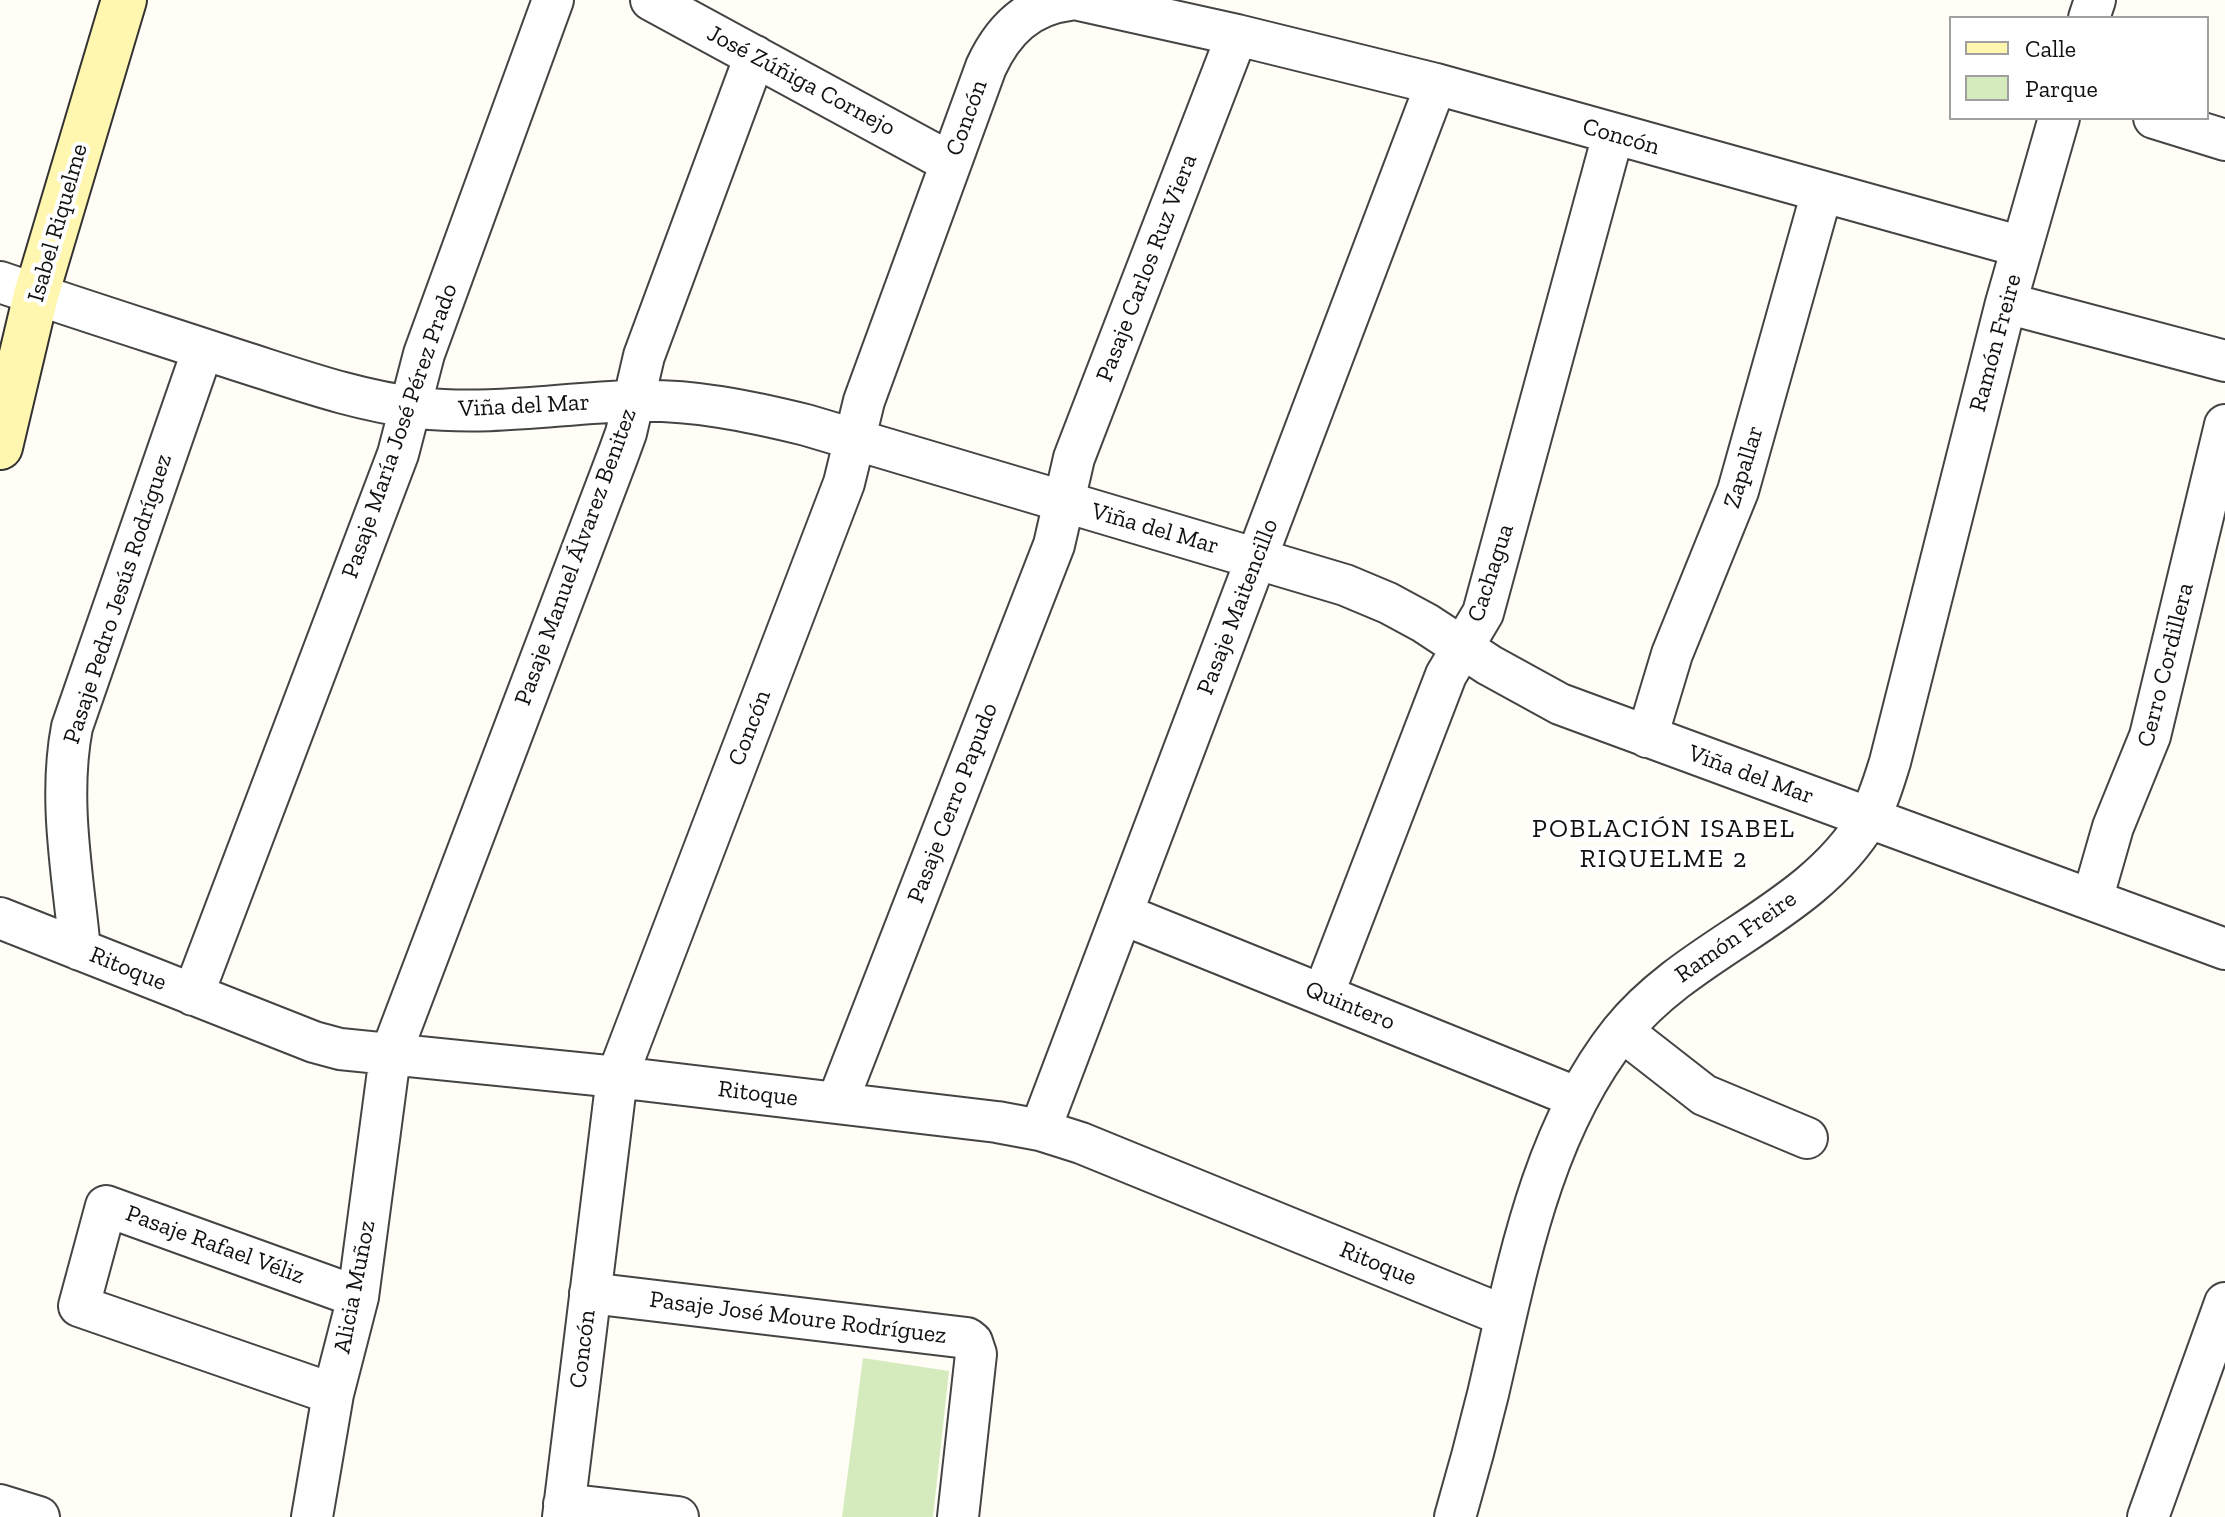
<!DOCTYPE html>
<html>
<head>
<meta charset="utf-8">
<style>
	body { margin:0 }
	#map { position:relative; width:2225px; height:1517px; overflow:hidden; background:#fffdf5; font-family:"Zilla Slab",serif }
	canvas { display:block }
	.legend { position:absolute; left:1949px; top:16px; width:260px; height:104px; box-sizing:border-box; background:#fff; border:2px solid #a0a0a0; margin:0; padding:10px 14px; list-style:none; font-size:24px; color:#111 }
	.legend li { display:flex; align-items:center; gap:16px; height:40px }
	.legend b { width:40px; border:2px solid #a0a0a0 }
</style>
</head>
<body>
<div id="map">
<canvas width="2225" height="1517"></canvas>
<ul class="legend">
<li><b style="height:10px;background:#fff6b0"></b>Calle</li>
<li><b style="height:22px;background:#d5ebbd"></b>Parque</li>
</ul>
</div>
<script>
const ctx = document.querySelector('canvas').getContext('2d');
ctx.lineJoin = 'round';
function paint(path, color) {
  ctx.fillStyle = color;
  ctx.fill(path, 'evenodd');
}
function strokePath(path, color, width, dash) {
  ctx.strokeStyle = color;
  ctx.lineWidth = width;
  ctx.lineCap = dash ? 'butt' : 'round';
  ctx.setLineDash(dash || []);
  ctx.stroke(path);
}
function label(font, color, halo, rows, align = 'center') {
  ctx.font = font + ' "Zilla Slab",serif';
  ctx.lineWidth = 8;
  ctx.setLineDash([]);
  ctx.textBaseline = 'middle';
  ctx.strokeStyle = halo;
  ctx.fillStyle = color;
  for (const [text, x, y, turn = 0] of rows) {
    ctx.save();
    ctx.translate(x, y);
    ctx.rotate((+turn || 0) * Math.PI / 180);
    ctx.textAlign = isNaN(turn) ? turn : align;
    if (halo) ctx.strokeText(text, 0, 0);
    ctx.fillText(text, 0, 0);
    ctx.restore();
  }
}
const green = new Path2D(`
	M863,1358L949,1371L933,1517H842Z`);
const minor = new Path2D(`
	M651,0L951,163
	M1079,0L1237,35L1436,84L2022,247
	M2089,18L2095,0
	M2154,118L2225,140
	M0,282C79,309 158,334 237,360C297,379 357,401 419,408C491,416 561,403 632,401C692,399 749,411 806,425L1345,585L1388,603L1425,623L1489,665L1560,704L2225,949
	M2006,303L2225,361
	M1647,737L1672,654L1738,491L1822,192
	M2092,900L2113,827L2150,736L2225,425
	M1122,914L1578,1098
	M0,918L314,1042L340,1049L617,1077L997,1122L1040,1130L1081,1143L1505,1316
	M80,950C73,876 58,800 72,727L203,349
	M193,995L398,454L424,354L553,0
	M1323,995L1446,675L1483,613L1613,135
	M1622,1031L1704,1095L1807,1138
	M837,1103L1054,545L1074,458L1237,35
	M1040,1130L1436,84
	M590,1293L967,1338L972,1342L976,1354L958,1517
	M333,1394L79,1306L106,1206L358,1297
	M564,1504L678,1517
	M0,1505L39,1517
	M312,1517L333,1394L358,1297L390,1056L618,455L626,433L644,356L755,56
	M563,1517L617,1077L844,483L864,401L986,67C1003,30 1028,5 1070,0
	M1455,1517C1467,1476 1478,1435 1488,1394C1517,1270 1540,1134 1621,1032C1690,946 1811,915 1868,819C1878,802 1884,781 1890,762L2006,303L2059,118
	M2148,1517L2225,1303`);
const secondary = new Path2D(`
	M0,447L36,295L124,0`);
const streetNames = [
	["José Zúñiga Cornejo",801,81,28],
	["Concón",967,118,-70],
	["Concón",1621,137,16],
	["Isabel Riquelme",58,223,-74],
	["Pasaje Carlos Ruz Viera",1147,268,-69],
	["Ramón Freire",1996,343,-75],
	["Viña del Mar",524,406,-3],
	["Pasaje María José Pérez Prado",400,431,-71],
	["Zapallar",1744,467,-73],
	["Viña del Mar",1155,529,16],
	["Pasaje Manuel Álvarez Benitez",576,557,-70],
	["Cachagua",1491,573,-72],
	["Pasaje Pedro Jesús Rodríguez",118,599,-72],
	["Pasaje Maitencillo",1238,607,-69],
	["Cerro Cordillera",2166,665,-76],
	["Concón",750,728,-69],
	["Viña del Mar",1751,775,20],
	["Pasaje Cerro Papudo",953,803,-69],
	["Ramón Freire",1736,937,-35],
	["Ritoque",128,969,22],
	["Quintero",1350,1006,22],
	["Ritoque",758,1094,7],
	["Pasaje Rafael Véliz",215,1245,20],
	["Ritoque",1378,1264,22],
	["Alicia Muñoz",355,1287,-79],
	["Pasaje José Moure Rodríguez",798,1318,7],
	["Concón",583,1349,-83]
];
const neighbourhoodNames = [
	["POBLACIÓN ISABEL",1664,830],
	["RIQUELME 2",1664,860]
];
paint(green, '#d5ebbd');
strokePath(minor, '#444', 44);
strokePath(secondary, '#333', 48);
strokePath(minor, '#fff', 40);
strokePath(secondary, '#fff6b0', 44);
label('24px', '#111', '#fff', streetNames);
ctx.letterSpacing = '2px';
label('26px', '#111', '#fff', neighbourhoodNames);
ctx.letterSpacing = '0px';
</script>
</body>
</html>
